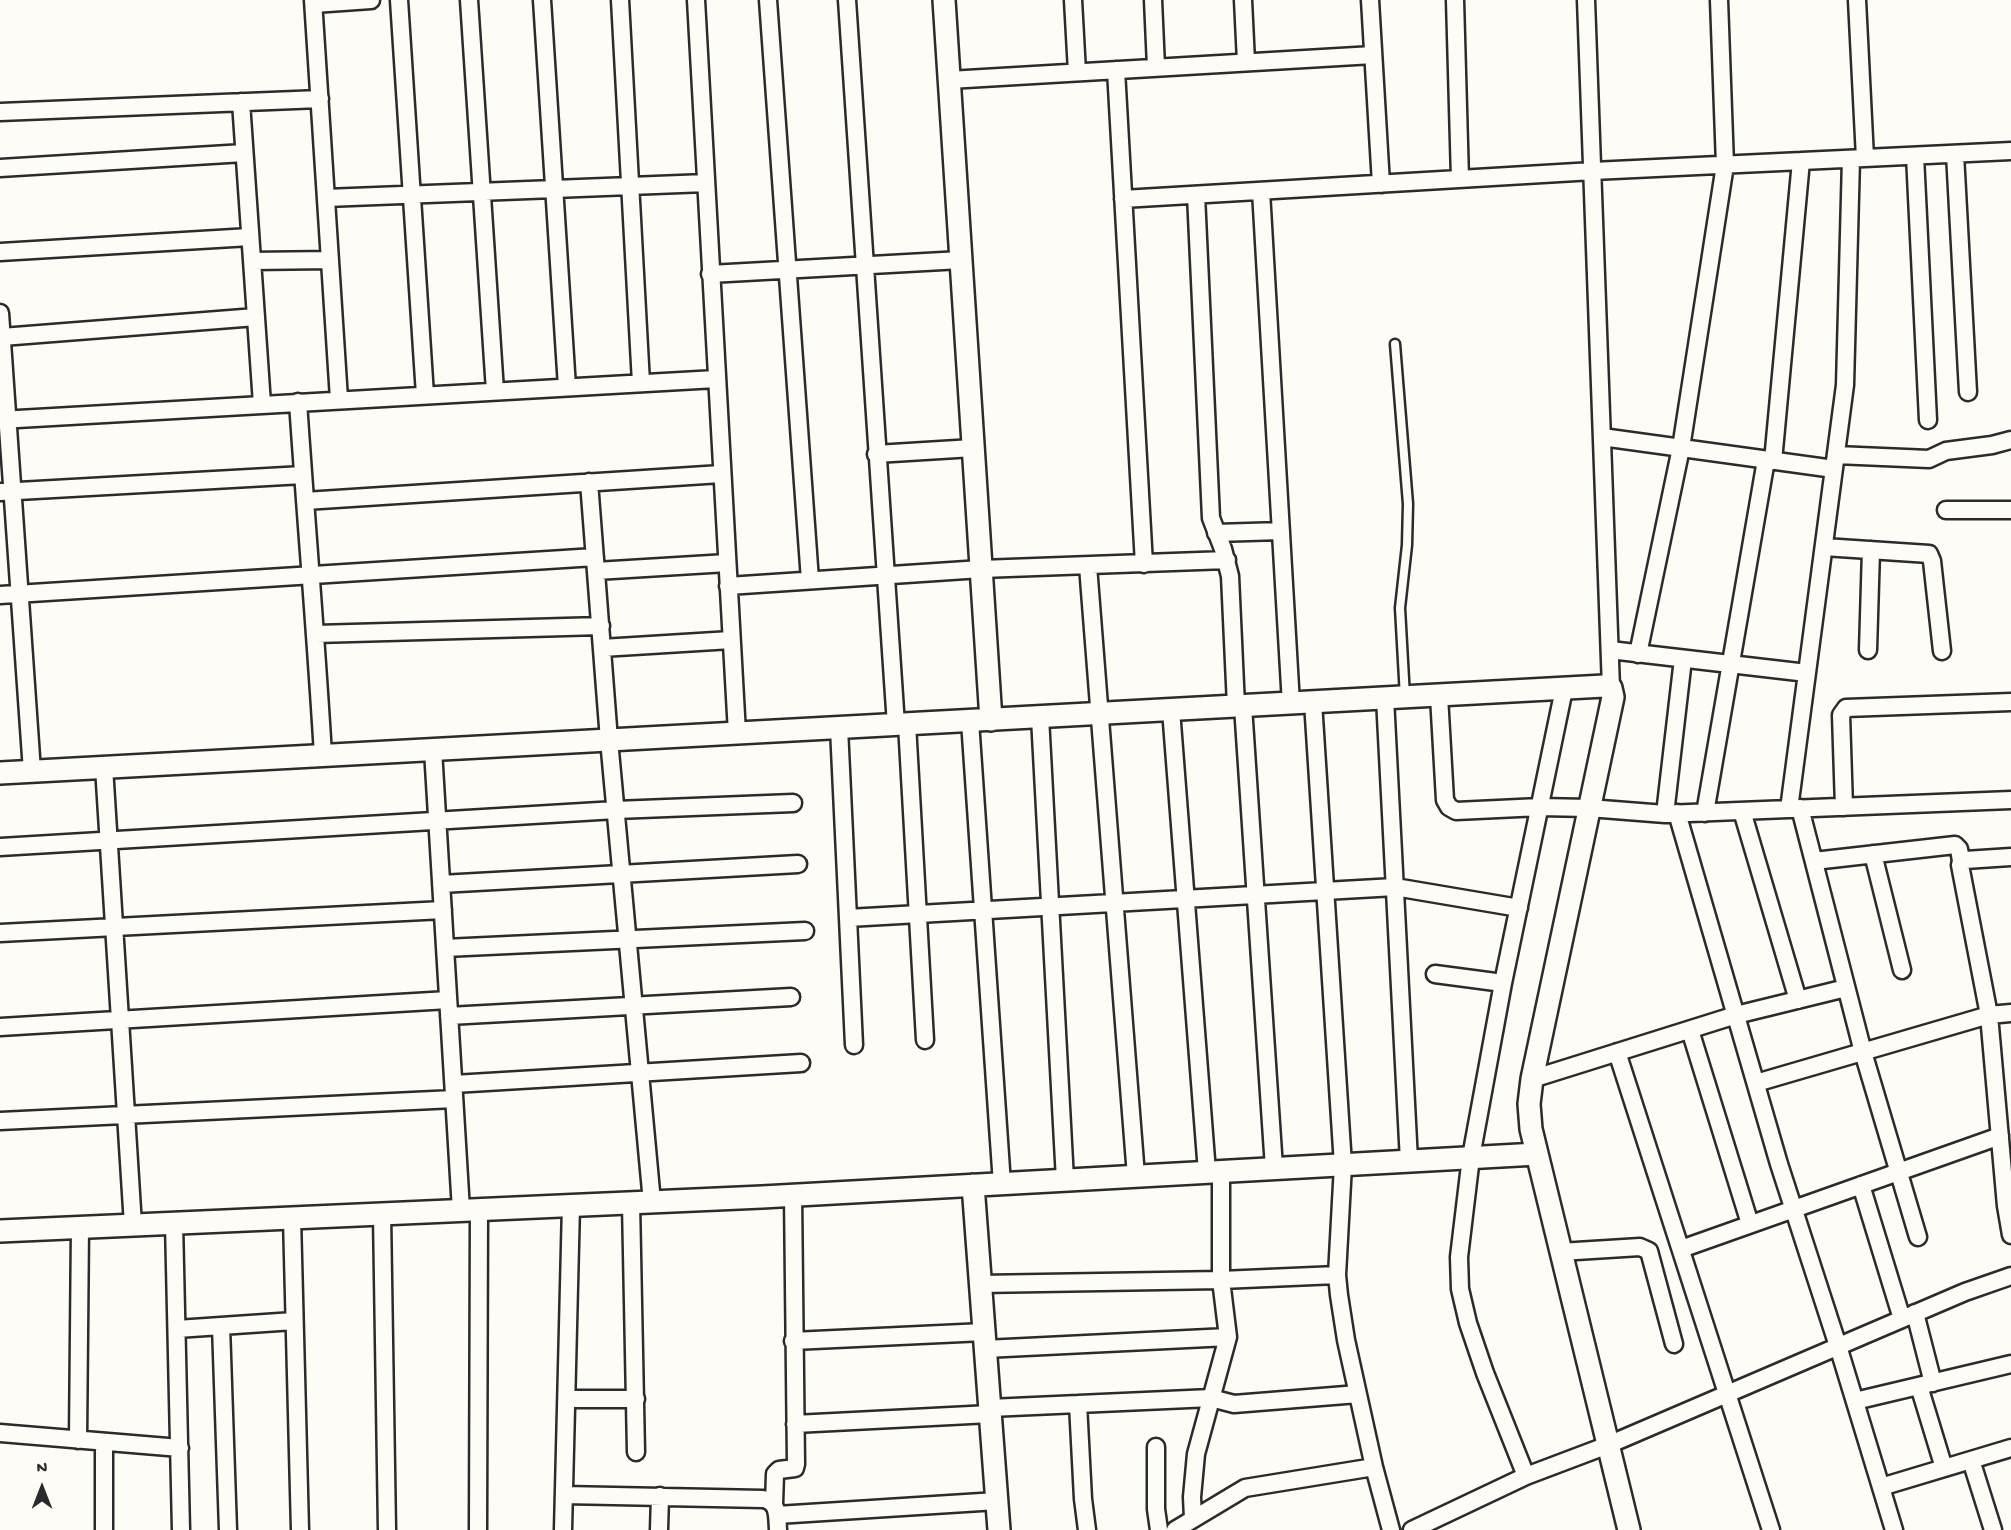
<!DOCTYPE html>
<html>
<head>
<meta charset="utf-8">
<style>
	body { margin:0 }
	#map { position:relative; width:2011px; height:1530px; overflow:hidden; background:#fdfcf7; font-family:"Gochi Hand",sans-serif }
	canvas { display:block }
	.north { position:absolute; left:12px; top:1458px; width:60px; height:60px; -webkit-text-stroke:4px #fdfcf7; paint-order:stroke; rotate:0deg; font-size:16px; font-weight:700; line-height:24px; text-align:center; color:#2b2b2b }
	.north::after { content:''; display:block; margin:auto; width:21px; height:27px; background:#2b2b2b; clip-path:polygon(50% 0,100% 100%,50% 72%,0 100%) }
</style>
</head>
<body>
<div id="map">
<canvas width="2011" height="1530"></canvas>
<div class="north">N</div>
</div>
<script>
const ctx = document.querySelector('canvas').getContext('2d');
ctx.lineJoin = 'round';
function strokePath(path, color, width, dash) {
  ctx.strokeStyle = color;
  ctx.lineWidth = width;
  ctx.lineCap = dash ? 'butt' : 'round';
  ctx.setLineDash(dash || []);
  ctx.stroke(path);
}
const service = new Path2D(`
	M1395,344L1408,504L1407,545L1400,608L1405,697`);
const minor = new Path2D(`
	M313,0L339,399
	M399,0L425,395
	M469,0L495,391
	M542,0L567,387
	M620,0L641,383
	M696,0L737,733
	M768,0L810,580
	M847,0L896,725
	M1073,0L1077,72
	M1153,0L1156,67
	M1243,0L1246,62
	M1370,0L1381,184
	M1455,0L1460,179
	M1586,0L1611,688
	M1857,0L1865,158
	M314,4L371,0
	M1116,70L1144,564
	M949,80L1373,55
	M241,102L262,404
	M0,112L320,99
	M1955,154L1968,392
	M1915,156L1928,420
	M0,168L244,153
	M1261,191L1291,704
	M1196,195L1211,518L1223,549L1230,576L1236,706
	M326,198L706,183
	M1123,199L1593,171L2011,151
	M0,252L250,237
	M252,261L330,260
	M710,274L961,260
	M0,313L32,771
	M2,337L256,317
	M298,402C306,520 316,637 323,755
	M0,420L716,379
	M1602,437L1834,469
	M876,454L973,448
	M1836,455L1929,459L1946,451L1992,445L2011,440
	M1773,461L1801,161
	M589,482L609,740L652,1202
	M0,492L303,475
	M305,501L721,474
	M1946,510H2011
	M1216,533L1281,531
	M1824,547L1929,554L1932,561L1942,651
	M1088,566L1136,1176
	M596,571L727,563
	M728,586L981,569L1227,560
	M0,595L595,557
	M316,634L601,626
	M602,648L731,640
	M1610,650L1807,673
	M1868,650L1871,550
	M1638,654L1681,448L1725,165L1719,0
	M1439,696L1445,800L1449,807L1456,811L1540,807L1589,808L1665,814L2011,800
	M1385,698L1409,1161
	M1313,702L1343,1165L1337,1275L1339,1295L1346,1340L1374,1467L1391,1530
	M1243,706L1274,1168
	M1171,710L1207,1172
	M1040,717L1065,1180
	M970,721L1002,1184
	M907,724L925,1040
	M839,728L854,1045
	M433,750L461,1210
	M104,767L133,1225
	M1844,807L1841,715L1846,708L2011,702
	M1800,808L1863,1052L1918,1237
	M1789,809L1845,385L1851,159
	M1742,811L1798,1000
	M1677,813L1779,1164L1838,1346L1894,1530
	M1705,813L1766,460
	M1665,814L1683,659
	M0,847L616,810L793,803
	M1873,854L1902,970
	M2011,857L1965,860L1960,865L1989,1015L2006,1206L2011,1235
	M1814,861L1955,845L1959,849L1961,861
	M441,884L798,864
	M848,918L1395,887L1519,908
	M0,933L443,910
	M445,948L805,931
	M1435,974L1503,983
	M449,1016L791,997
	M0,1027L448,1000
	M1690,1030L1750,1224
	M1617,1052L1771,1530
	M1532,1079L1736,1015L1846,988
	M1756,1083L1989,1015L2011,1013
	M454,1084L801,1063
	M0,1121L454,1099
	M1861,1185L1902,1319
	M631,1203L636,1452
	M382,1214L387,1530
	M292,1218L300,1530
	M174,1223L181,1530
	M1681,1249L2000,1136
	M1560,1252L1640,1247L1649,1251L1674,1344
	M980,1284L1221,1280L1337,1275
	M1915,1313L1933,1383
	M221,1326L228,1530
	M177,1329L294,1321
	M793,1341L984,1332
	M985,1349L1228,1337
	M1919,1386L1944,1468
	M567,1399H636
	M1855,1401L2011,1364
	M1078,1404L1083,1499L1087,1530
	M990,1408L1211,1398L1234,1404L1358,1394
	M795,1424L990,1414
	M0,1433L180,1448
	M78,1440L80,1227
	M1156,1447V1509L1159,1530
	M1971,1460L1993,1530
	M1526,1476L1485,1373L1468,1323L1460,1289L1459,1257L1471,1157L1503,983L1564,689
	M1881,1487L2011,1448
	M564,1495L763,1499C779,1502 777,1516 778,1530
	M774,1504L775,1474L779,1470L795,1468L796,1464L793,1195
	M777,1515L997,1501
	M1193,1519L1192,1497L1196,1454L1228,1337L1221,1280V1171
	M104,1530V1442
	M478,1530L479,1209
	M563,1530L571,1205
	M659,1530L660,1496
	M1175,1530L1245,1488L1374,1467
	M1412,1530L1526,1476L1608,1445L1965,1292L2011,1276`);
const tertiary = new Path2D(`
	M944,0L991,720
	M0,773L1604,686L1611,688L1613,697L1532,1079L1529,1104L1531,1129L1629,1530
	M973,1185L999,1530
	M0,1231L762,1197L1537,1154`);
strokePath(service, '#2b2b2b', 13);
strokePath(minor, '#2b2b2b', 21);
strokePath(tertiary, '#2b2b2b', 26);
strokePath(service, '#fdfcf7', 8);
strokePath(minor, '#fdfcf7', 16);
strokePath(tertiary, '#fdfcf7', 21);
</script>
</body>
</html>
